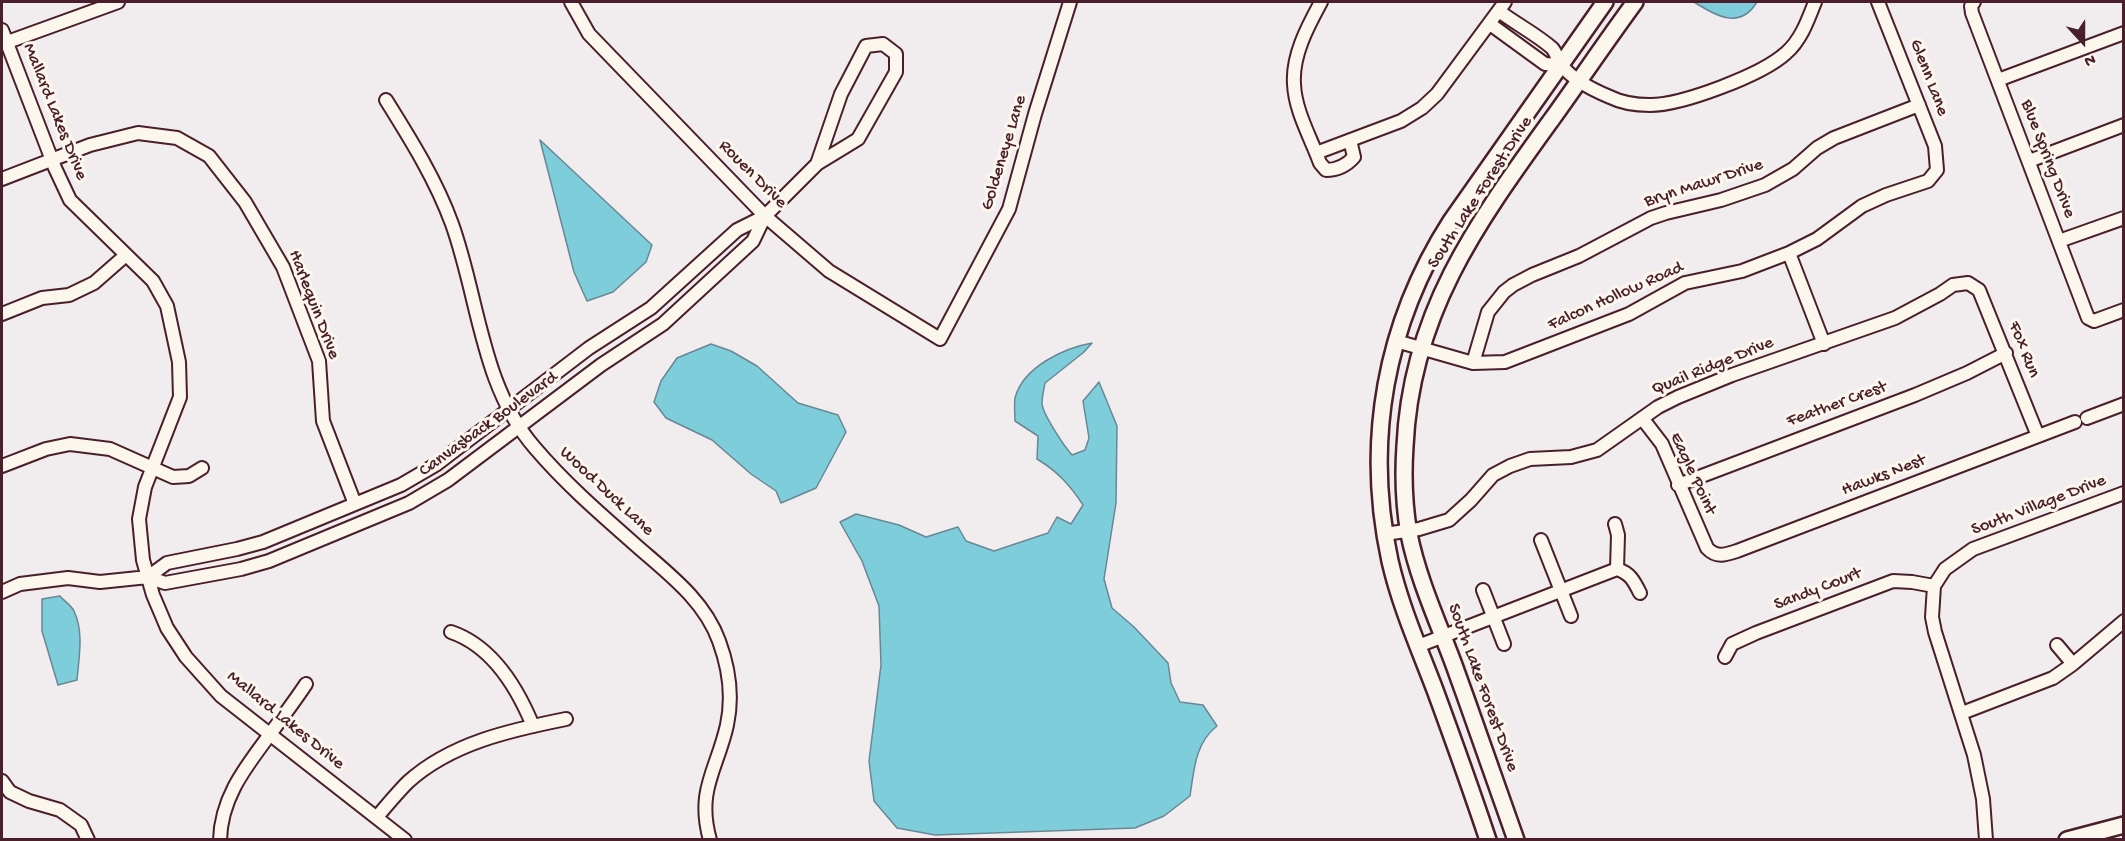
<!DOCTYPE html>
<html>
<head>
<meta charset="utf-8">
<style>
	body { margin:0 }
	#map { position:relative; width:2125px; height:841px; overflow:hidden; background:#f1ecee; font-family:"Gochi Hand",sans-serif }
	canvas { display:block }
	.frame { position:absolute; inset:0; border:3px solid #4a1f2b; pointer-events:none }
	.north { position:absolute; left:2053px; top:12px; width:60px; height:60px; -webkit-text-stroke:4px #fbf7ec; paint-order:stroke; rotate:159deg; font-size:16px; font-weight:700; line-height:24px; text-align:center; color:#4a1f2b }
	.north::after { content:''; display:block; margin:auto; width:21px; height:27px; background:#4a1f2b; clip-path:polygon(50% 0,100% 100%,50% 72%,0 100%) }
</style>
</head>
<body>
<div id="map">
<canvas width="2125" height="841"></canvas>
<div class="frame"></div>
<div class="north">N</div>
</div>
<script>
const ctx = document.querySelector('canvas').getContext('2d');
ctx.lineJoin = 'round';
function paint(path, color) {
  ctx.fillStyle = color;
  ctx.fill(path, 'evenodd');
}
function strokePath(path, color, width, dash) {
  ctx.strokeStyle = color;
  ctx.lineWidth = width;
  ctx.lineCap = dash ? 'butt' : 'round';
  ctx.setLineDash(dash || []);
  ctx.stroke(path);
}
function label(font, color, halo, rows, align = 'center') {
  ctx.font = font + ' "Gochi Hand",sans-serif';
  ctx.lineWidth = 6;
  ctx.setLineDash([]);
  ctx.textBaseline = 'middle';
  ctx.strokeStyle = halo;
  ctx.fillStyle = color;
  for (const [text, x, y, turn = 0] of rows) {
    ctx.save();
    ctx.translate(x, y);
    ctx.rotate((+turn || 0) * Math.PI / 180);
    ctx.textAlign = isNaN(turn) ? turn : align;
    if (halo) ctx.strokeText(text, 0, 0);
    ctx.fillText(text, 0, 0);
    ctx.restore();
  }
}
const water = new Path2D(`
	M1694,2H1757C1740,30 1716,16 1694,2Z
	M540,140L652,245L646,262L613,292L587,301L574,272Z
	M1092,343L1084,352L1045,383C1044,389 1042,396 1042,403C1042,413 1064,446 1072,455L1085,450L1089,438L1083,401L1099,382L1117,426L1116,503L1104,579L1112,608L1134,627L1168,663L1171,683L1180,702L1203,705L1217,726C1195,743 1194,770 1190,796L1164,816L1135,828L935,835L897,828L874,801L869,761L881,665L879,606L862,561L840,522L856,514L899,525L926,537L958,527L966,541L994,551L1048,533L1057,517L1071,524L1083,505C1070,485 1057,471 1037,459L1038,436L1015,421C1015,414 1014,405 1015,398C1023,367 1064,348 1092,343Z
	M711,344L731,351L757,366L798,403L838,415L846,432L816,488L781,503L776,491L751,474L712,440L666,418L654,402L661,381L677,358Z
	M60,596C64,601 71,605 74,611C84,632 79,657 77,680L58,685L42,631V599Z`);
const minor = new Path2D(`
	M571,2L589,34L765,216L829,271L940,339L1009,209L1035,114L1070,2
	M1321,2C1308,26 1292,55 1294,84C1295,111 1311,138 1320,163L1326,170C1337,170 1346,166 1354,157L1350,140
	M1974,2L1971,6L1972,13L2088,318L2094,321L2124,310
	M1499,11C1516,24 1536,34 1552,48C1556,52 1557,59 1561,64C1571,79 1593,90 1610,97C1622,103 1636,105 1650,105C1682,105 1762,75 1786,53C1801,40 1808,20 1815,2
	M1490,24L1545,64L1561,65
	M2,30L55,168L70,200L153,281L167,306L179,362L180,397L145,487L139,519L143,560L153,595L167,628L186,657L221,696L405,840
	M2,44L118,2
	M1998,80L2124,33
	M386,100C411,140 436,180 452,224C479,299 481,386 535,448C564,482 597,511 630,540C663,570 703,597 719,641C729,668 733,697 727,725C717,770 696,790 710,840
	M1316,153L1401,121L1422,108L1437,94L1505,2
	M2029,161L2124,125
	M2,179L90,145L138,133L177,138L209,156L245,202L283,267L319,361L323,421L355,504
	M2059,241L2124,218
	M1789,253L1824,344
	M2,314L42,298L69,295L94,283L126,255
	M1396,341L1473,363L1505,362L1629,314L1685,283L1742,271L1789,253L1817,239L1862,206L1886,195L1928,181L1937,170L1935,146L1878,2
	M1473,363L1488,312L1504,292L1513,285L1532,275L1579,256L1651,218L1666,213L1721,200L1765,185L1793,169L1817,148L1834,138L1919,105
	M1642,418L1662,444L1707,548C1716,558 1725,555 1737,551L2075,422
	M2087,418L2124,404
	M2,466L46,449L70,444L110,449L173,477L189,476L202,468
	M1678,485L1915,395L1967,373L2006,353
	M1385,534L1419,529L1449,520L1471,500L1493,475L1510,466L1530,459L1571,457L1597,450L1658,407L1678,397L1732,375L1895,318L1940,294L1953,285L1968,283L1979,290L2038,436
	M1541,540L1571,616
	M1617,569C1630,573 1634,581 1640,593
	M148,577L167,563L237,549L263,542L401,485L437,464L589,348L651,308L737,230L765,216L817,164L841,94L866,46L883,44L896,54V72L858,139L817,164
	M1483,590L1504,644
	M2,592L20,584L68,578L100,582L148,577L165,583L241,569L269,561L409,503L448,480L601,365L663,324L753,241L765,216
	M451,632C492,646 517,687 533,726
	M2057,645L2073,664
	M1418,646L1617,569L1618,535L1615,524
	M1725,657L1732,644L1756,633L1893,581L1912,582L1934,586
	M1962,713L2053,678L2073,664L2124,621
	M2,781L10,792L29,801L60,810L81,825L88,840
	M377,817C387,805 397,793 408,782C451,743 511,730 566,719
	M220,840C221,798 245,768 268,737C281,719 294,702 306,684
	M1986,840L1983,799L1974,755L1935,632L1932,617L1934,586L1945,569L1973,549L2124,493`);
const major = new Path2D(`
	M1488,840C1471,789 1453,739 1435,690C1419,648 1400,605 1390,561C1364,442 1385,324 1451,221L1605,2
	M1516,840C1495,781 1475,723 1454,665C1438,622 1418,579 1409,534C1404,505 1403,475 1405,446C1411,313 1477,223 1552,119C1580,80 1607,40 1635,2
	M2067,840L2124,825`);
const streetNames = [
	["Glenn Lane",1928,78,69],
	["Mallard Lakes Drive",54,112,68],
	["Goldeneye Lane",1005,153,-73],
	["Blue Spring Drive",2047,159,69],
	["Rouen Drive",752,175,45],
	["Bryn Mawr Drive",1704,184,-18],
	["South Lake Forest Drive",1481,193,-57],
	["Falcon Hollow Road",1616,297,-24],
	["Harlequin Drive",313,305,69],
	["Fox Run",2023,350,68],
	["Quail Ridge Drive",1713,367,-22],
	["Feather Crest",1837,405,-20],
	["Canvasback Boulevard",489,425,-36],
	["Eagle Point",1692,474,65],
	["Hawks Nest",1884,476,-21],
	["Wood Duck Lane",606,492,43],
	["South Village Drive",2039,506,-21],
	["Sandy Court",1818,590,-21],
	["South Lake Forest Drive",1482,688,70],
	["Mallard Lakes Drive",285,721,39]
];
paint(water, '#7ecddb');
strokePath(water, '#698795', 1.5);
strokePath(minor, '#4a1f2b', 16);
strokePath(major, '#4a1f2b', 20);
strokePath(minor, '#fbf7ec', 12);
strokePath(major, '#fbf7ec', 15);
label('18px', '#4a1f2b', '#fbf7ec', streetNames);
</script>
</body>
</html>
